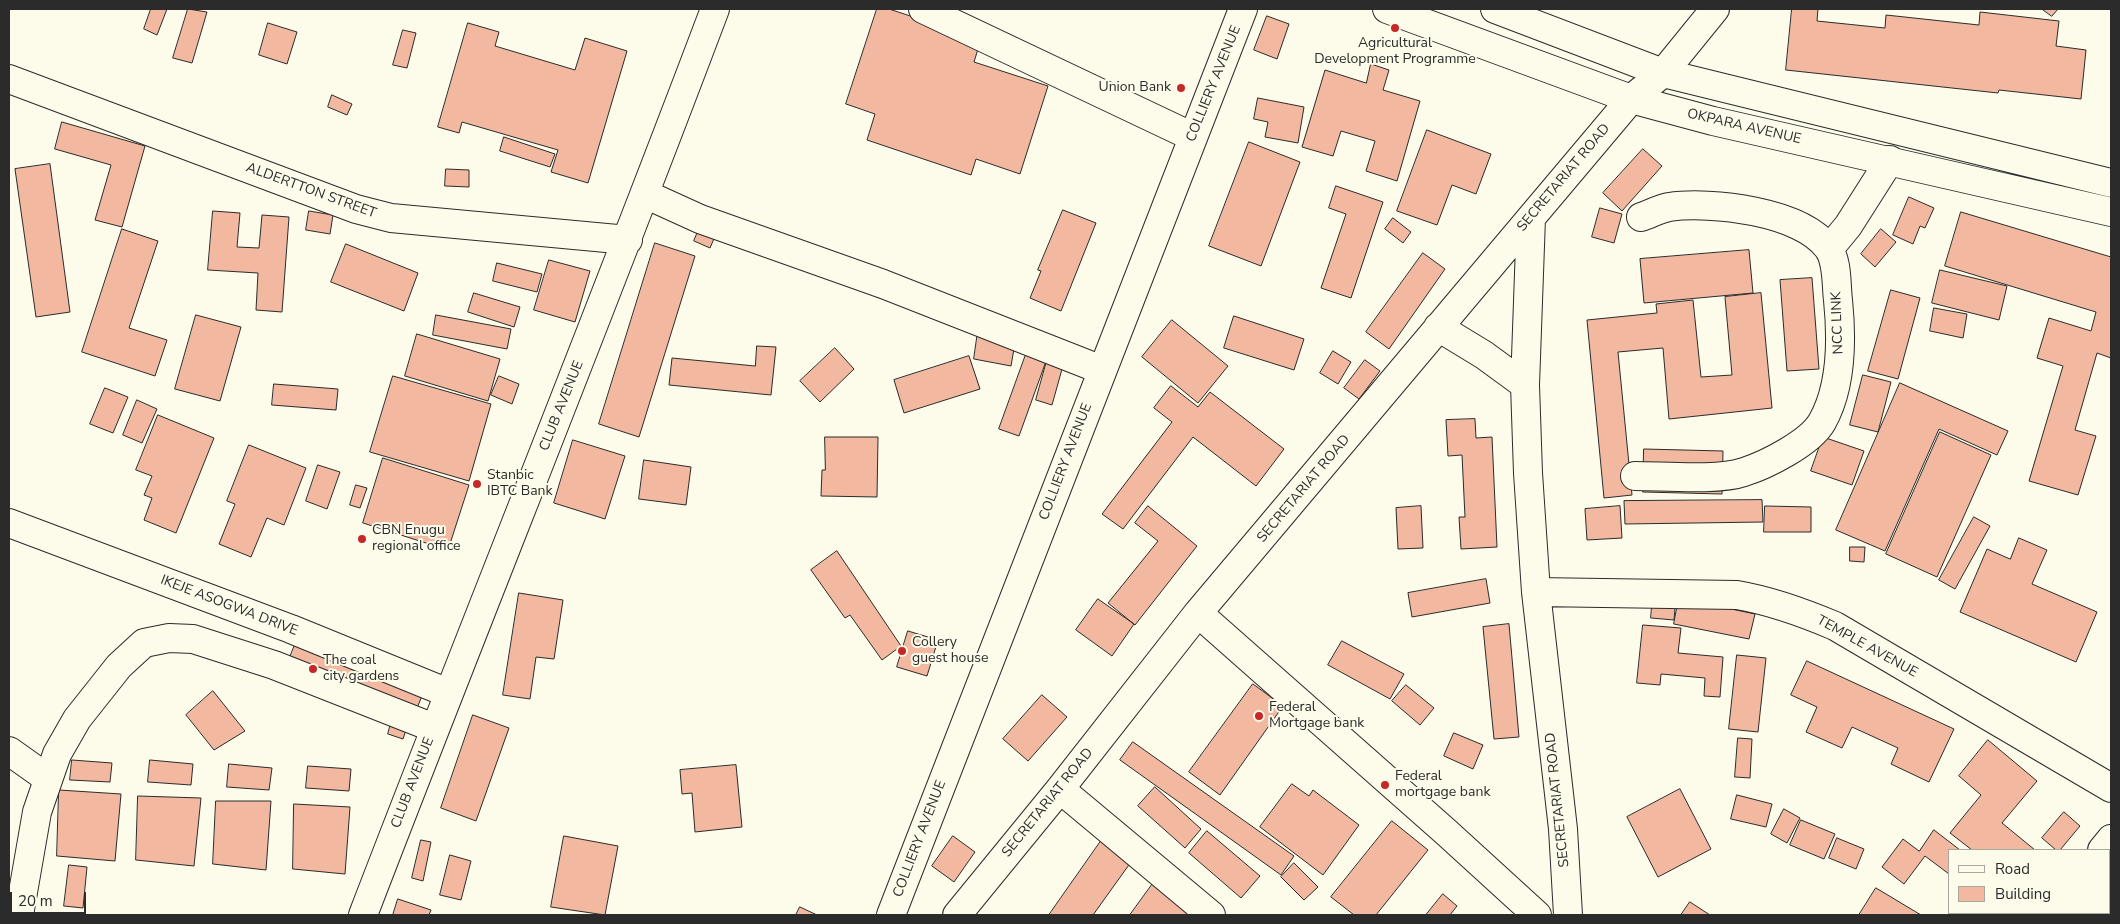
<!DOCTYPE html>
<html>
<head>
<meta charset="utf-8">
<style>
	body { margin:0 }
	#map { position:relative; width:2120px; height:924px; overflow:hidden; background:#fdfbea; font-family:"Nunito Sans",sans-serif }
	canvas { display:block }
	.frame { position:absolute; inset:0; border:10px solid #2b2b2b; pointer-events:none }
	.legend { position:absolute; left:1948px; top:849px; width:162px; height:65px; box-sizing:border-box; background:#fdfbea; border:1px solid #a9a89e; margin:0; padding:6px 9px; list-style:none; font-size:15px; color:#2b2b2b }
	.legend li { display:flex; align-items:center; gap:10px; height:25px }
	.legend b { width:25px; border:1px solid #a9a89e }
	.scale { position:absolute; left:10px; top:892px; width:76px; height:22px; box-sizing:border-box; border:2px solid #2b2b2b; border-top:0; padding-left:6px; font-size:15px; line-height:18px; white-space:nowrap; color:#2b2b2b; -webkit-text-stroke:4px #fdfbea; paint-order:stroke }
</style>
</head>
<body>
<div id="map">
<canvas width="2120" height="924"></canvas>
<div class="frame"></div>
<ul class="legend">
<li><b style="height:6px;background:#fdfbea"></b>Road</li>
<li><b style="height:14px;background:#f2b8a0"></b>Building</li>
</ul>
<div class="scale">20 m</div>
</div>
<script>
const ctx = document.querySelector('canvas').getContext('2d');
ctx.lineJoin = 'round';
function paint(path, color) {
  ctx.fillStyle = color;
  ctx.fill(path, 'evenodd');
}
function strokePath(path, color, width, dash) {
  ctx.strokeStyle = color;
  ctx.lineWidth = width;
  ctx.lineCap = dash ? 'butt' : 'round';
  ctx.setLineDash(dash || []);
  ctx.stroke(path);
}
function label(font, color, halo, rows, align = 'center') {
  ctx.font = font + ' "Nunito Sans",sans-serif';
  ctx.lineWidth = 4;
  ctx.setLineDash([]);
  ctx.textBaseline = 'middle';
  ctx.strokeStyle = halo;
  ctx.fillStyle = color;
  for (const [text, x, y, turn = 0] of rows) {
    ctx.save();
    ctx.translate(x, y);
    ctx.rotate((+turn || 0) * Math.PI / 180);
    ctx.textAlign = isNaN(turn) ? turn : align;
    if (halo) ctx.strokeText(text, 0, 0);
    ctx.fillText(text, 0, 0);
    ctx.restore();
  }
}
const building = new Path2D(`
	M151,9H167L157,35L144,29Z
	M188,9L207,12L192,63L173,58Z
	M877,9H889L981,39L974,62L1048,86L1020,174L976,159L971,175L867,140L875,114L846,104Z
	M1792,9H1818L1817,21L1885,28L1886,15L1979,25L1980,12L2059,21L2056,46L2086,50L2081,99L1999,90L1998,93L1786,70Z
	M2042,9H2058L2052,16Z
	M1267,16L1289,24L1277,59L1254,50Z
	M268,23L297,32L287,64L259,55Z
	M468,23L499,32L495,46L575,70L585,38L627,51L588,183L551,172L558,150L462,122L459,133L438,127Z
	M403,30L416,33L407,68L393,65Z
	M1371,64L1389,70L1383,90L1420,101L1397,181L1366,171L1375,141L1341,131L1333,156L1302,147L1325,70L1366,83Z
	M332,95L352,104L347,115L328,107Z
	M1258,98L1304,107L1298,143L1265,137L1268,122L1254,119Z
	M62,122L145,146L122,227L95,220L111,165L55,149Z
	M1427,130L1491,154L1476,194L1452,185L1437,225L1397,211Z
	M504,137L555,154L550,167L500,151Z
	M1249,142L1300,162L1261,266L1209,246Z
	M1643,149L1662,166L1622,211L1603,193Z
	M50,164L70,312L36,317L15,169Z
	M446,169L469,170V187L445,186Z
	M1336,186L1383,202L1351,298L1321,288L1346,214L1329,208Z
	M1909,197L1934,208L1925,228L1920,226L1913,244L1893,235Z
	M1600,208L1622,214L1614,243L1592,237Z
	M1063,210L1096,223L1061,311L1030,298L1041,271L1038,270Z
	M213,211L240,213L237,247L259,248L262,215L289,217L282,312L256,310L258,273L208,270Z
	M309,211L333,215L330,234L306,230Z
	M1961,212L2111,257V358L2097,353L2075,430L2096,436L2078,495L2029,481L2063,366L2037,358L2049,318L2091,331L2096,312L1945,266Z
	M1393,218L1411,232L1403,243L1385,229Z
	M703,220L719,227L710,248L694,241Z
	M122,229L158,241L129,328L167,340L155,376L82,352Z
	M1881,229L1896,242L1875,267L1861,254Z
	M655,243L695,256L639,437L599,424Z
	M346,244L418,273L404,311L331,282Z
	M1749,250L1753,293L1644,303L1640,259Z
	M1423,253L1445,269L1389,349L1366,332Z
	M549,260L590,271L575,322L534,310Z
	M497,263L542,274L537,292L493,281Z
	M1940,270L2007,286L1999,320L1932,303Z
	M1812,278L1819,369L1787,371L1780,280Z
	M1891,290L1920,298L1898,379L1868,371Z
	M474,293L520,307L514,327L468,312Z
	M1761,293L1772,408L1669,419L1663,348L1618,352L1632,495L1604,498L1587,320L1657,313L1656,304L1693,300L1701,377L1732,375L1725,297Z
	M1934,308L1967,314L1963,338L1930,331Z
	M196,315L241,327L220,401L175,389Z
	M436,315L511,329L507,349L433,335Z
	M1234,316L1304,339L1294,370L1224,348Z
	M1172,320L1228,366L1198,403L1142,357Z
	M978,331L1016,337L1011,366L974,359Z
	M417,334L500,359L488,401L405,376Z
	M757,346L776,347L771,395L669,385L672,358L755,366Z
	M1029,346L1049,353L1019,436L999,429Z
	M835,348L854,369L820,402L800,381Z
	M1333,351L1351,362L1338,384L1320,373Z
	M969,356L980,389L904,413L894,380Z
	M1048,357L1064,362L1052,405L1036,400Z
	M1365,360L1380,371L1359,399L1344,388Z
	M1863,375L1891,382L1878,432L1850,425Z
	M393,376L491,404L469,481L370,452Z
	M499,376L519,384L512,404L491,395Z
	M1900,383L2008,431L1997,455L1939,429L1885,551L1836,530Z
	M274,384L338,389L336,410L272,405Z
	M1171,386L1198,407L1210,392L1284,449L1256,486L1193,437L1123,529L1102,514L1172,422L1154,408Z
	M105,388L128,397L113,433L90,424Z
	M137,400L157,409L142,443L123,435Z
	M158,415L214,438L176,533L144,520L152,498L144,495L152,476L136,470Z
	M1475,419L1476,438L1492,437L1497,547L1461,549L1459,517H1465L1462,455L1448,456L1446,420Z
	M1940,432L1991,455L1937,577L1886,554Z
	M825,437H878L877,497L821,496L822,470H825Z
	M1823,437L1864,451L1852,485L1811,471Z
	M573,440L625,456L605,519L554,503Z
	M249,445L306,468L284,525L267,518L251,557L219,544L235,504L227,501Z
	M1644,449L1723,451L1722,494L1643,492Z
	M383,458L469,485L448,550L363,523Z
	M644,460L691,467L686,505L639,499Z
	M318,465L340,472L327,509L306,501Z
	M356,485L367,488L360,508L350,505Z
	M1762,500L1763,522L1625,524L1624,501Z
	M1148,506L1197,546L1135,625L1108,603L1158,541L1135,523Z
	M1421,506L1423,548L1398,549L1396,508Z
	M1620,506L1622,538L1587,540L1585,509Z
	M1765,506L1811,507V532H1764Z
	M1974,517L1990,526L1955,589L1939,580Z
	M2019,538L2047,550L2032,584L2097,612L2076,662L1960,612L1987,549L2010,559Z
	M1850,547H1865L1864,562L1850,561Z
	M837,551L901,646L882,660L850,615L845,618L811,570Z
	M1486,579L1490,603L1412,617L1408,593Z
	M519,593L563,600L554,659L536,657L530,699L503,695Z
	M1653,594L1676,596L1674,620L1651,618Z
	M1679,598L1755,614L1749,639L1674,624Z
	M1098,599L1134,624L1112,656L1076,630Z
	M1509,624L1519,737L1494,739L1483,627Z
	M1643,625L1681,628L1678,653L1723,657L1720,697L1704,696L1705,678L1661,674L1660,685L1637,683Z
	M908,631L938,640L927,676L897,667Z
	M299,635L424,691L415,713L290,657Z
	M1342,641L1404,674L1390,699L1328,665Z
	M1737,655L1766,658L1758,732L1729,729Z
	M1807,661L1954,729L1929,782L1891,764L1898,748L1852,727L1842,748L1806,732L1817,707L1791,695Z
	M1253,684L1283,706L1220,795L1189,772Z
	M1406,685L1434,708L1420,725L1392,701Z
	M213,691L245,731L214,750L186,715Z
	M1042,695L1067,717L1028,761L1003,739Z
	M473,715L509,728L476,821L441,808Z
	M393,716L409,721L403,739L388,734Z
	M1454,733L1483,745L1473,769L1444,756Z
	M1738,738L1752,739L1750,778L1735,777Z
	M1988,740L2037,781L2002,823L2035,850H1972L1950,833L1981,795L1959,776Z
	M1133,742L1294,856L1281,875L1120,760Z
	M72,760L112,763L110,782L70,780Z
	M150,760L193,764L191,785L148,782Z
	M229,764L272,768L269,790L227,787Z
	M736,765L742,827L695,832L692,793L682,794L680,770Z
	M308,766L351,769L349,791L306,788Z
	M1292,784L1309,796L1313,790L1359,825L1323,875L1260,827Z
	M1155,787L1201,829L1185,848L1138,806Z
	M1680,789L1711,849L1658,877L1627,817Z
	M59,790L121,794L115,861L57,856Z
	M1737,795L1772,804L1766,827L1731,819Z
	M138,796L201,798L194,866L136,860Z
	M216,801H271L266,870L213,864Z
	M294,804L350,807L345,874L293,869Z
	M1784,809L1800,818L1787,843L1771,834Z
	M2064,812L2080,826L2060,850H2056L2042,838Z
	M1801,820L1835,834L1824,859L1790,845Z
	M1392,821L1428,850L1376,915H1354L1331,897Z
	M1934,830L1960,850H1949V874L1925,856L1904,884L1882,867L1903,839L1919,851Z
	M1207,831L1260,876L1241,898L1189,853Z
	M564,836L618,846L605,915L551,907Z
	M953,836L975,852L954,882L932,866Z
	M1837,838L1864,849L1856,869L1829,858Z
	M421,840L431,842L423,881L412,878Z
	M1101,841L1131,862L1093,915H1049Z
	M450,855L471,861L461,900L440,895Z
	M1294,863L1318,887L1304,900L1281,877Z
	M69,865L87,867L83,908L64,906Z
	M1162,871L1199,915H1130Z
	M1876,888L1921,915H1859Z
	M1443,894L1457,906L1450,915H1426Z
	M398,899L431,910L429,915H393Z
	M1690,902L1710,915H1681Z
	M800,907L817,915H796Z`);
const minor = new Path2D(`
	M923,9L1193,137
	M9,79L356,209L391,218L628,240
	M645,194L700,219L883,284L1102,370
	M1531,218L1525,385L1528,473L1536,592L1563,829L1568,915
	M1829,249L1848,226L1890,160
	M1438,327L1484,355L1525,385
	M1635,476C1663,476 1718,481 1744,472C1766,465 1810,443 1822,422C1842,387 1842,339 1838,300C1836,285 1838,261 1828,248C1801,211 1711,201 1669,207C1659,209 1650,214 1641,217
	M9,523L291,629L448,693
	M1536,592L1737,595C1772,601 1802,612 1835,626L2111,788
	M1198,613L1446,832L1537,915
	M9,751L47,778
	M1060,789L1211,915
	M2102,850L2111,839
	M19,915L37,812L57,754L77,719L119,666L144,643L169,638L193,639L274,665L434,728
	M363,915C479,613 601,312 715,9
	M891,915L1243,9
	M957,915L1060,789L1198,613L1631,99L1663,73L1715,9
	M2046,915L2048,913`);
const major = new Path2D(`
	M1387,9L1631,99L1713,121L2111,212
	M1495,9L1663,73L2111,183`);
const markers = [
	[1395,28,5,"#c62828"],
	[1181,88,5,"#c62828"],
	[477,484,5,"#c62828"],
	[362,539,5,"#c62828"],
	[902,651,5,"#c62828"],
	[313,669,5,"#c62828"],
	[1259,716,5,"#c62828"],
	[1385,785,5,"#c62828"]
];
const poiNames = [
	["Agricultural",1395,44,"center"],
	["Development Programme",1395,60,"center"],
	["Union Bank",1171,88,"right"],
	["Stanbic",487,476],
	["IBTC Bank",487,492],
	["CBN Enugu",372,531],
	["regional office",372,547],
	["Collery",912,643],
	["guest house",912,659],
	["The coal",323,661],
	["city gardens",323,677],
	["Federal",1269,708],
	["Mortgage bank",1269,724],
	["Federal",1395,777],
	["mortgage bank",1395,793]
];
const streetNames = [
	["COLLIERY AVENUE",1214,84,-68],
	["OKPARA AVENUE",1744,127,13],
	["SECRETARIAT ROAD",1564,178,-50],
	["ALDERTTON STREET",311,191,20],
	["NCC LINK",1838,323,-92],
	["CLUB AVENUE",562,406,-68],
	["COLLIERY AVENUE",1066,462,-69],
	["SECRETARIAT ROAD",1304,489,-50],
	["IKEJE ASOGWA DRIVE",229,606,21],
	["TEMPLE AVENUE",1867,647,29],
	["CLUB AVENUE",413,783,-69],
	["SECRETARIAT ROAD",1558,800,-96],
	["SECRETARIAT ROAD",1048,803,-51],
	["COLLIERY AVENUE",920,839,-69]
];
paint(building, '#f2b8a0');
strokePath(building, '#2b2b2b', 1);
strokePath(minor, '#2b2b2b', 30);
strokePath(major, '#2b2b2b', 30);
strokePath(minor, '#fdfbea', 28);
strokePath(major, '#fdfbea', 28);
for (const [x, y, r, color] of markers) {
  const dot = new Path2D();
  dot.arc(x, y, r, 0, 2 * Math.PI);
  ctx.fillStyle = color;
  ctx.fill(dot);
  strokePath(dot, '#fdfbea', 2);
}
label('14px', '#2b2b2b', '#fdfbea', poiNames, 'left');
label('14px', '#2b2b2b', '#fdfbea', streetNames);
</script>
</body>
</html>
